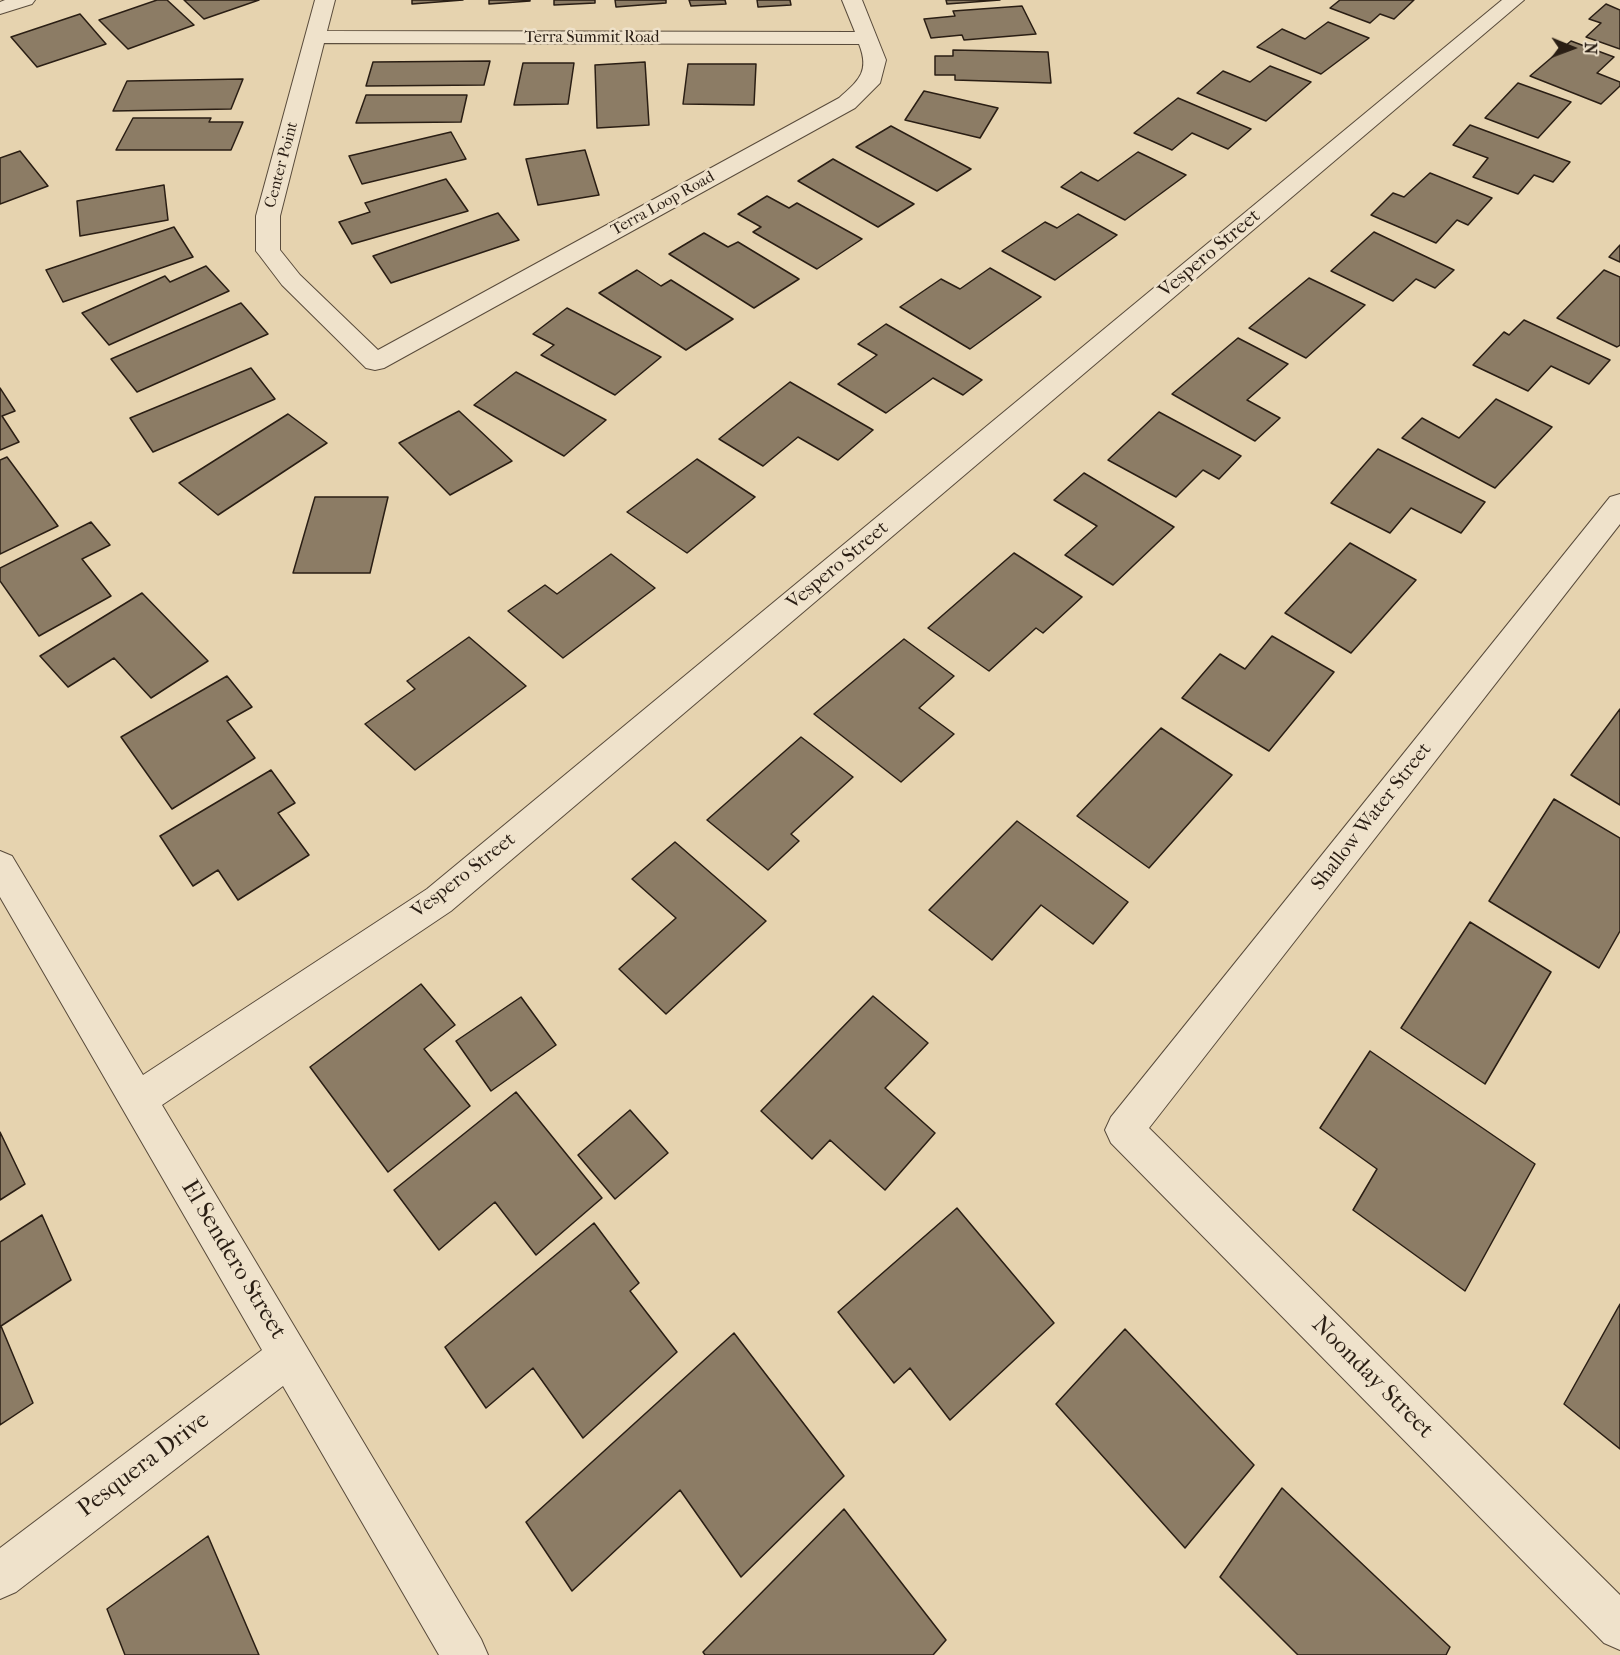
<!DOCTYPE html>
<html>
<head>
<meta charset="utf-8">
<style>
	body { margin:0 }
	#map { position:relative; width:1620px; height:1655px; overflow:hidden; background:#e6d3af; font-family:"IM FELL French Canon",serif }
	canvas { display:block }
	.north { position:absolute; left:1542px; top:18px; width:60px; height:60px; -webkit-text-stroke:4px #efe2cb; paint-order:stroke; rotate:91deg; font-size:16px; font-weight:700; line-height:24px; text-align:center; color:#2a1e14 }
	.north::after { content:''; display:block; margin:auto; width:21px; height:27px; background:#2a1e14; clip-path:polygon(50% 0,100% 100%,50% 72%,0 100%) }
</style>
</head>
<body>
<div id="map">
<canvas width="1620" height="1655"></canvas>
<div class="north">N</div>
</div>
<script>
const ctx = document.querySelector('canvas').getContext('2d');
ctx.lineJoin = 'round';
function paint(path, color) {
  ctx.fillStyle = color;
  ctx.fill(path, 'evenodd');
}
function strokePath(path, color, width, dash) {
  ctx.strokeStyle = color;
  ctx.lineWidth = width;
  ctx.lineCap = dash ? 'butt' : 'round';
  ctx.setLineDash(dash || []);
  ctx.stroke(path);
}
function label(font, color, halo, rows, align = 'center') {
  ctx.font = font + ' "IM FELL French Canon",serif';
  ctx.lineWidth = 5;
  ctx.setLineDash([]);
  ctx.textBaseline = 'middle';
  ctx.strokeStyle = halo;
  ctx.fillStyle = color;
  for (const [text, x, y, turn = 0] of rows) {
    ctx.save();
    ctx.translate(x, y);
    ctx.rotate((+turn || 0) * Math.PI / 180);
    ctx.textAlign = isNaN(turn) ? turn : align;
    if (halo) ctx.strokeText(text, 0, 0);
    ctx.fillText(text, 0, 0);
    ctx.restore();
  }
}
const building = new Path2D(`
	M157,0H167L194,25L128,49L99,20Z
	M184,0H259L204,19Z
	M412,0H463L412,4Z
	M489,0H530V1L489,4Z
	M554,0H595V3L554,5Z
	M615,0H666V3L616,7Z
	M689,0H725L726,4L691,6Z
	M757,0H790L791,5L758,7Z
	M946,0H1000L947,4Z
	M1340,0H1414L1394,19L1380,14L1370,23L1330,8Z
	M1606,4L1620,10V49L1586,37L1601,23L1589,19Z
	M1022,6L1036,34L964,40L962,35L931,38L924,19L955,16L953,11Z
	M80,14L106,44L37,67L11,37Z
	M1328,22L1369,38L1321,74L1257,47L1282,29L1305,39Z
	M1571,41L1614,57L1597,73L1620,82V86L1601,104L1530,76Z
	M953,50L1048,52L1051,83L955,80V75H935V56H953Z
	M490,61L484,85L366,86L373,62Z
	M645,62L649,125L597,128L595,65Z
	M523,63H574L568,104L514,105Z
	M688,64H756L754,105L683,104Z
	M1270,66L1311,82L1266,121L1197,93L1223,71L1250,82Z
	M243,79L231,109L113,111L127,81Z
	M1518,83L1571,102L1538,138L1485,118Z
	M924,91L998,108L980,138L905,120Z
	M366,95H467L461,122L356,123Z
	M1178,98L1251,129L1228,149L1192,133L1172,150L1134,133Z
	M133,118H211L209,122H243L231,150H116Z
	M1470,125L1570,162L1553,182L1534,175L1518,194L1473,177L1488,158L1453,145Z
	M891,126L971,169L937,191L856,147Z
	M451,132L466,159L362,184L349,156Z
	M585,150L599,195L538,205L526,159Z
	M20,151L48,186L0,204V158Z
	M1138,152L1186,175L1125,220L1061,187L1081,172L1098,181Z
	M833,159L914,204L878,227L798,181Z
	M1430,173L1492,198L1468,225L1457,220L1436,243L1371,215L1393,193L1404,197Z
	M446,179L468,211L352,244L339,222L370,212L365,203Z
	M164,185L168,220L80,236L77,201Z
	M767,196L789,208L797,203L862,239L817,269L753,232L761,227L738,214Z
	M498,213L519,240L391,283L373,256Z
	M1078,214L1117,235L1055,280L1002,251L1045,222L1057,228Z
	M174,227L193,257L63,302L46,270Z
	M1374,232L1454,270L1435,288L1416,279L1393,301L1331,271Z
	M704,233L728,247L738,242L799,279L754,308L669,254Z
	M1620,245V262L1609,257Z
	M206,266L229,291L109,345L82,313L165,276L170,282Z
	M990,268L1041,297L970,349L900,307L941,279L960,289Z
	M637,270L661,286L671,280L733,319L686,350L599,293Z
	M1604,270L1620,277V345L1617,347L1557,318Z
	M1309,278L1365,305L1306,358L1249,328Z
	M241,303L268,334L137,392L111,359Z
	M567,308L661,357L615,395L541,355L554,345L533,334Z
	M1524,320L1610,360L1589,384L1551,366L1528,391L1473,365L1504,332L1509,335Z
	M886,324L982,380L963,395L933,378L886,413L838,384L877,355L858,344Z
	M1238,338L1288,364L1247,400L1280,418L1255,441L1172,394Z
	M251,368L275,399L153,452L130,418Z
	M516,372L606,420L564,456L474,405Z
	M790,382L873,430L838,460L798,437L763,466L719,439Z
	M0,388L15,411L2,416L19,442L0,450Z
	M1496,399L1552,427L1495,488L1402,438L1422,418L1459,438Z
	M459,411L512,461L450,495L399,443Z
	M1159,412L1241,456L1219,479L1203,470L1176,497L1108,460Z
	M288,414L327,443L218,515L179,483Z
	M1378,449L1485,502L1461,533L1411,508L1390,533L1331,503Z
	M7,457L58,526L0,554V460Z
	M697,459L755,497L687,553L627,512Z
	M1084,473L1174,527L1113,585L1065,555L1097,526L1054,500Z
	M315,497H388L370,573H293Z
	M91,522L110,545L82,559L111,596L39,636L0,581V568Z
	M1350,543L1416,580L1351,653L1285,613Z
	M1014,553L1082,597L1043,633L1036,628L989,671L928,628Z
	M611,554L655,588L563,658L508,611L545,585L557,594Z
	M142,593L208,661L151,698L114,658L68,687L40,656Z
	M1272,636L1334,672L1269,751L1182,698L1220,654L1245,669Z
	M469,637L526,686L415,770L365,724L415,689L407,681Z
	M904,639L954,676L919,708L954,734L901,782L814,714Z
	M227,676L252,707L227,721L255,758L172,809L121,737Z
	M1620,709V805L1571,775Z
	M1161,728L1232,775L1149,868L1077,816Z
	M801,737L853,777L791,834L799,841L768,870L707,820Z
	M271,770L295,803L278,813L309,855L238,900L218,870L193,886L160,836Z
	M1554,799L1620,838V931L1599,968L1489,901Z
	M1017,821L1128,902L1093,944L1041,905L992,960L929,910Z
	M675,842L766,921L666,1014L619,969L676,918L632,879Z
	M1470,922L1551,972L1485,1084L1401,1028Z
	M421,984L455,1025L424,1049L470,1106L388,1172L310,1067Z
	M873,996L928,1043L885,1088L935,1133L885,1190L830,1140L812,1159L761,1111Z
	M521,997L556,1045L491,1091L456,1041Z
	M1370,1051L1535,1164L1465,1291L1353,1210L1377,1169L1320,1128Z
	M516,1092L602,1198L536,1255L495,1202L439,1250L394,1190Z
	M630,1110L668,1153L615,1199L578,1155Z
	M0,1132L25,1184L0,1200Z
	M957,1208L1054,1323L950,1420L910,1368L894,1383L838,1312Z
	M42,1215L71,1280L1,1326L33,1403L0,1425V1242Z
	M594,1223L639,1283L630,1291L677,1352L583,1438L533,1368L486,1408L445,1347Z
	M1620,1304V1449L1564,1404Z
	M1125,1329L1254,1465L1185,1548L1056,1404Z
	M734,1333L844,1476L741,1577L680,1490L572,1591L526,1522Z
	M1282,1488L1450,1647L1446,1655H1298L1220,1577Z
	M844,1509L946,1640L933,1655H705L703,1652Z
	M208,1536L259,1655H125L107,1609Z`);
const minor = new Path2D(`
	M5,0H35L32,4L0,14V2Z
	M315,0H335L327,31L855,32L842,0H862L886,60L880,83L855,108L384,368L375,370L366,368L282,285L260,256L256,251V216ZM324,43L859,44C870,72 859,80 839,98L378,350L300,275L280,250V216Z
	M1502,0H1524L451,911L162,1105L481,1639L488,1655H439L283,1386L16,1592L0,1599V1548L262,1350L0,897V851L12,856L143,1075L427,889Z
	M1620,494V524L1149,1128L1620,1595V1650L1604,1643L1111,1143L1105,1130L1111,1117L1610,497Z`);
const farStreetnames = [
	["Terra Summit Road",592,38],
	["Center Point",282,165,-75],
	["Terra Loop Road",663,204,-29]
];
const streetNames = [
	["Vespero Street",1210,254,-40],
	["Vespero Street",838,566,-40],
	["Shallow Water Street",1372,817,-52],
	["Vespero Street",464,876,-38]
];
const nearStreetnames = [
	["El Sendero Street",233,1260,59],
	["Noonday Street",1372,1378,45],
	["Pesquera Drive",144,1465,-37]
];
paint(building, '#8c7c65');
strokePath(building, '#2a1e14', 1.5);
strokePath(minor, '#594b3b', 2);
paint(minor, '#efe2cb');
label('16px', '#2a1e14', '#efe2cb', farStreetnames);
label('20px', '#2a1e14', '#efe2cb', streetNames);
label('24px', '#2a1e14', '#efe2cb', nearStreetnames);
</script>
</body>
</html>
